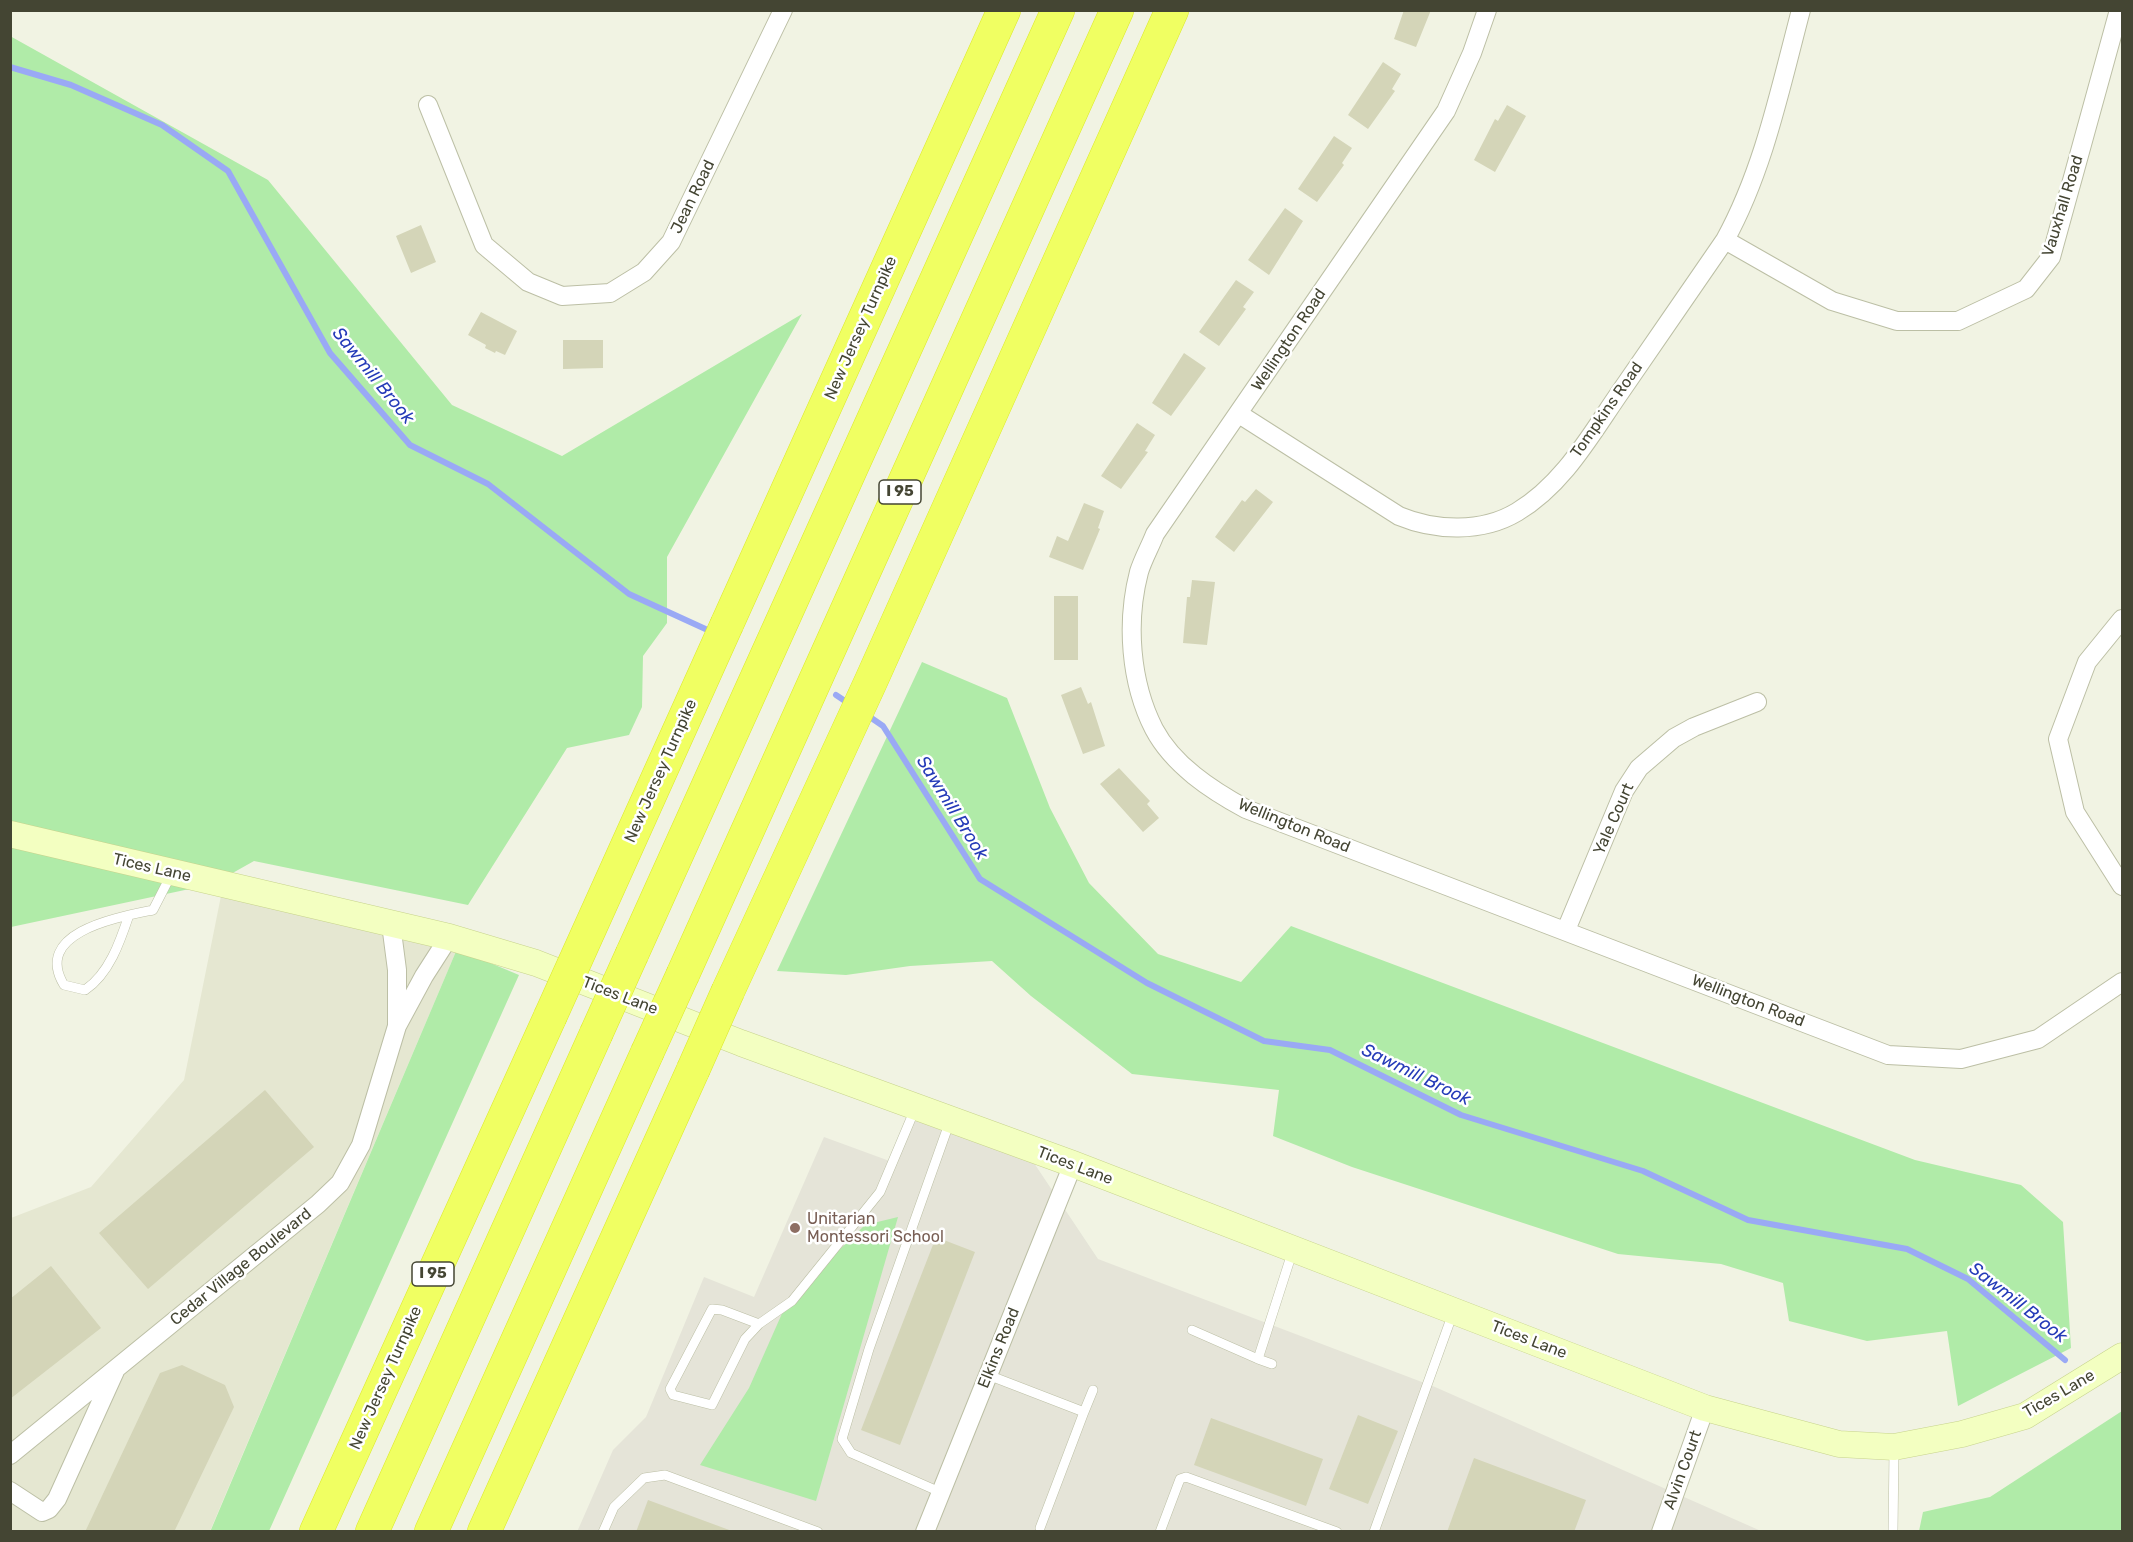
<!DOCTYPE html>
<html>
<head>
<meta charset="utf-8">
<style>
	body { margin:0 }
	#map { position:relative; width:2133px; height:1542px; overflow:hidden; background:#f1f3e3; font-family:Rubik,sans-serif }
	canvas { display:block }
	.frame { position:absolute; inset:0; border:12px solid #444533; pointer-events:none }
</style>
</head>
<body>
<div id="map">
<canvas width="2133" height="1542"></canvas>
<div class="frame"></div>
</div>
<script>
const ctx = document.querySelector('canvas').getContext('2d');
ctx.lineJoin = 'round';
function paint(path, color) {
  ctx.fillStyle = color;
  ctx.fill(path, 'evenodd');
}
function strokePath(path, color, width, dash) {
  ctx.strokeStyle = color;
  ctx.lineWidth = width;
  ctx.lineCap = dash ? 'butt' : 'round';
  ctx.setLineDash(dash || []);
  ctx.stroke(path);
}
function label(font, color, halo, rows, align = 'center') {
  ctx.font = font + ' Rubik,sans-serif';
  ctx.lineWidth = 5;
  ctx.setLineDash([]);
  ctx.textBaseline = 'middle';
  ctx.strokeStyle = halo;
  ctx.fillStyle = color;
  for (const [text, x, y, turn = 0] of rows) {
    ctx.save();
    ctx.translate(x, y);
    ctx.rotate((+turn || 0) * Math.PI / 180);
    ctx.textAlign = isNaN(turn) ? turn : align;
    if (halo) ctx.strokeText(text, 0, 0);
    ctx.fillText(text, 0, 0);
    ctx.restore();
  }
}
const residential = new Path2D(`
	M223,886L457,949L210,1531L11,1532V1218L91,1187L184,1080Z`);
const industrial = new Path2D(`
	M919,1110L1026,1151L1098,1259L1435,1387L1761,1531L577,1532L613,1450L646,1417L704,1277L754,1297L824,1137L895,1163Z`);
const green = new Path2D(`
	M10,36L268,180L452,405L562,456L802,314L667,557V623L643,656L642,707L629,735L567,748L468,905L254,861L213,884L11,927Z
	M922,662L1007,698L1050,808L1089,883L1158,954L1241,982L1291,926L1915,1160L2021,1185L2063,1222L2071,1348L1958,1406L1947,1331L1867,1341L1789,1321L1783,1283L1721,1264L1618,1254L1352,1167L1273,1136L1279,1090L1132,1074L1031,996L992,961L910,966L846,975L777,971Z
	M457,949L519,975L269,1531L210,1532Z
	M898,1217L816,1501L700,1465L749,1388L788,1300L865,1225Z
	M2122,1411V1531H1919L1923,1512L1990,1497Z`);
const stream = new Path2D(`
	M10,67L71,85L162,125L228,171L330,353L410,445L488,484L629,594L712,632
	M836,695L851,705
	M867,715L883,726L980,879L1147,983L1264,1041L1330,1050L1461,1115L1643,1171L1748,1220L1907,1249L1968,1279L2065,1360`);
const building = new Path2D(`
	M1404,10H1431L1416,47L1394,39Z
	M1383,62L1401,74L1392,89L1395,91L1368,129L1348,115Z
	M1507,105L1526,116L1495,172L1474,160L1495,119L1498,121Z
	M1334,136L1352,148L1342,163L1344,165L1317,202L1298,189Z
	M1285,208L1303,221L1269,275L1248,260Z
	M421,225L436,262L411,273L396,236Z
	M1236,280L1254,292L1243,307L1246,309L1219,346L1199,332Z
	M481,312L517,331L505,355L496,351L495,353L485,348L486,345L468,335Z
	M563,340H603V368L563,369Z
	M1184,353L1206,368L1171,416L1152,403Z
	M1137,423L1155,435L1145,451L1148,452L1121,489L1101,476Z
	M1256,489L1273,502L1234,552L1215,537L1242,500L1245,502Z
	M1084,503L1104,511L1098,528L1100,529L1083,570L1049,557L1057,536L1068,541Z
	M1192,580L1215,582L1207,645L1183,643L1187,597H1190Z
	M1054,596H1078V660H1054Z
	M1081,687L1088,704L1091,702L1105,746L1083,754L1061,695Z
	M1119,768L1150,801L1147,804L1159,818L1143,832L1100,784Z
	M265,1090L314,1147L148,1289L99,1233Z
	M936,1237L975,1252L900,1445L861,1430Z
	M51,1266L101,1328L10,1399V1299Z
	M182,1365L225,1385L234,1407L174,1532H85L160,1373Z
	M1358,1415L1398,1431L1368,1504L1329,1489Z
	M1211,1418L1323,1459L1306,1506L1194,1465Z
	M1474,1458L1586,1500L1574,1532H1447Z
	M648,1500L732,1531V1532H636Z`);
const lane = new Path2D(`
	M129,915C120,942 109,974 85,990L64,985C32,932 119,917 153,910L171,875
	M759,1324L745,1339L712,1405L673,1395L670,1389L712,1309L722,1310L759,1324L792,1301L880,1192L915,1109
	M1192,1330L1258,1359L1293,1250
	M1258,1359L1272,1364
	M988,1375L1084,1412L1040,1528
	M1084,1412L1093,1390
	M940,1492L851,1453L842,1439L869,1349L950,1121
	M603,1532L614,1507L644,1478L665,1475L818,1532
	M1160,1532L1180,1479L1186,1477L1337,1532
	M1374,1532L1453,1313
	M1893,1532L1894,1450`);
const street = new Path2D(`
	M1487,10L1472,53L1446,111L1155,534C1150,547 1143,559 1139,572C1126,622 1130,682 1154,729C1173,765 1211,790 1246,809L1888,1055L1961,1059L2038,1039L2122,982
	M428,105L484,245L528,282L562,296L610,293L644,272L671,242L783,10
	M1725,240L1832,301L1897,321H1958L2026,289L2051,257L2119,10
	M1239,414L1399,516C1435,531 1482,533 1517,512C1564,484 1591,434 1621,391C1656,341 1690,290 1725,240C1764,169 1780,89 1801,10
	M2122,619L2087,662L2058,739L2075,812L2122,886
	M391,924L397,970V1026L424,976L449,937
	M1566,930L1624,791L1639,768L1674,738L1694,727L1757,702
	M10,1455L318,1204L340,1183L361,1145L397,1026
	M10,1491L42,1512L49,1509L57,1499L115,1371
	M925,1532L1073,1164
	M1661,1532L1705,1408`);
const secondary = new Path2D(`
	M10,834L449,937L536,963L741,1043L1073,1164L1705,1408L1839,1444L1894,1447L1962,1434L2025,1416L2122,1356`);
const highway = new Path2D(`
	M727,624L1004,10
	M632,954L1058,10
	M683,974L1117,10
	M728,991L871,681L1172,10
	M316,1532L550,1017
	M372,1532L596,1034
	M431,1532L647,1053
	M484,1532L693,1070`);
const highwayBridge = new Path2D(`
	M550,1017L727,624
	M596,1034L632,954
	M647,1053L683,974
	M693,1070L728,991`);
const markers = [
	[795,1228,6,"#8d6e63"]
];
const shields = [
	[900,492,42],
	[433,1274,42]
];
const shieldNames = [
	["I 95",900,492],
	["I 95",433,1274]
];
const streetNames = [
	["Jean Road",693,197,-64],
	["Vauxhall Road",2063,206,-73],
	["New Jersey Turnpike",861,328,-66],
	["Wellington Road",1289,340,-56],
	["Tompkins Road",1607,410,-55],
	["New Jersey Turnpike",661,771,-66],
	["Yale Court",1614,819,-66],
	["Wellington Road",1294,826,22],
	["Tices Lane",152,868,13],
	["Tices Lane",620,996,21],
	["Wellington Road",1748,1001,21],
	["Tices Lane",1075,1166,21],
	["Cedar Village Boulevard",241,1267,-39],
	["Tices Lane",1529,1340,21],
	["Elkins Road",999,1348,-68],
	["New Jersey Turnpike",386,1378,-66],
	["Tices Lane",2059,1394,-30],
	["Alvin Court",1683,1470,-70]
];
const educationNames = [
	["Unitarian",807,1219],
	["Montessori School",807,1237]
];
const waterNames = [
	["Sawmill Brook",373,376,51],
	["Sawmill Brook",952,808,58],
	["Sawmill Brook",1416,1075,26],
	["Sawmill Brook",2018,1303,38]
];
paint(residential, '#e5e7d1');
paint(industrial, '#e5e4d8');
paint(green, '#b0eba8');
strokePath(stream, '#9aa9f5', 6);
paint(building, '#d4d5b8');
strokePath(lane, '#bcbfa5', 10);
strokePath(street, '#bcbfa5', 20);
strokePath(secondary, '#c7d38d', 27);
strokePath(highway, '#dce828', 34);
strokePath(lane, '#fff', 9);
strokePath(street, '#fff', 18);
strokePath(secondary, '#f3ffc1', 26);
strokePath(highway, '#f0ff62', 33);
strokePath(highwayBridge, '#dce828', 34, []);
strokePath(highwayBridge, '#f0ff62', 33);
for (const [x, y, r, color] of markers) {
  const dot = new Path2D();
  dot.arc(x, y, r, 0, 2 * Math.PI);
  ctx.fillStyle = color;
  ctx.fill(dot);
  strokePath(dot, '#fff', 2);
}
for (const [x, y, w] of shields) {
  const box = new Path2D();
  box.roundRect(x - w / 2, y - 12, w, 24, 4.5);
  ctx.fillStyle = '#fff';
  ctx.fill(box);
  strokePath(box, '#444533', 1.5);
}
label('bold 15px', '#444533', null, shieldNames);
label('16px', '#444533', '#fff', streetNames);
label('16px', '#785e54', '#fff', educationNames, 'left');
label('italic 18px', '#253bb8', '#fff', waterNames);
</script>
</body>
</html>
